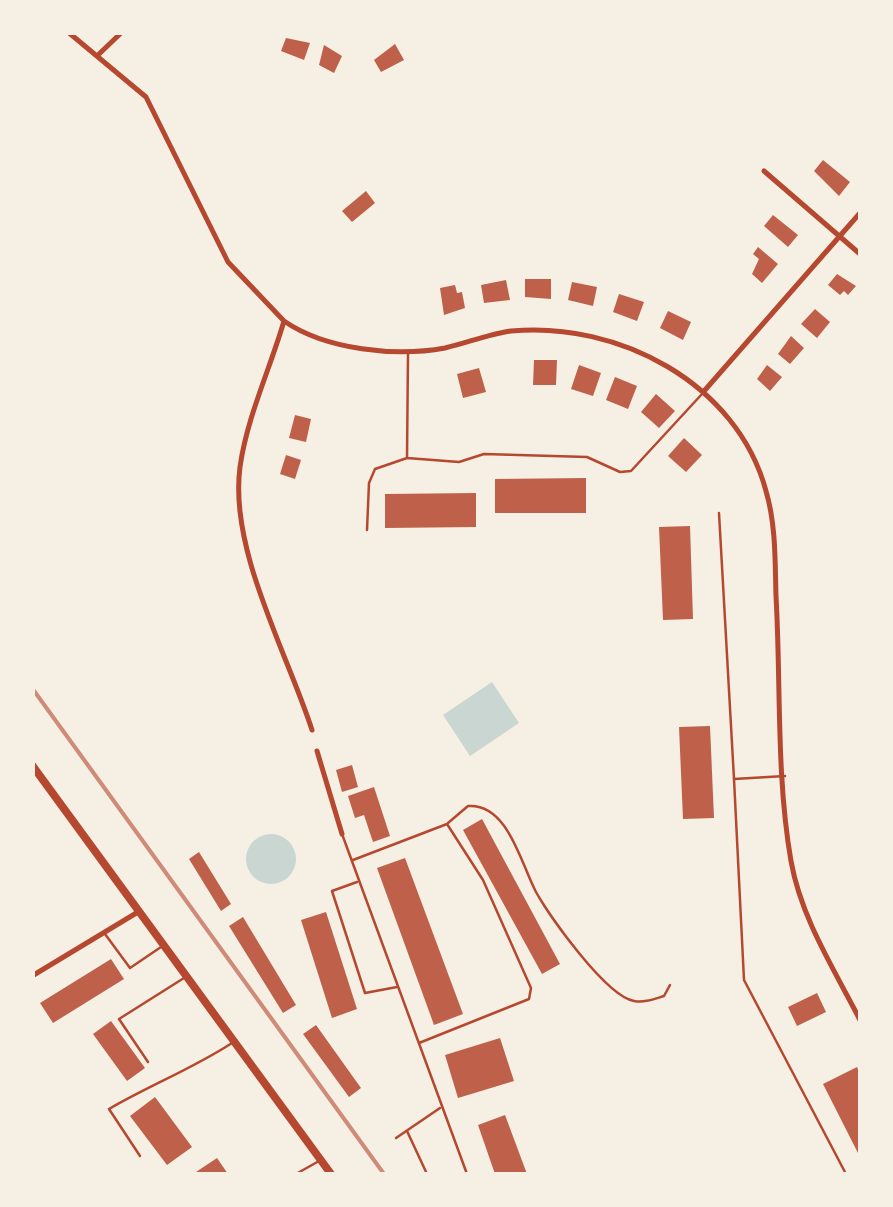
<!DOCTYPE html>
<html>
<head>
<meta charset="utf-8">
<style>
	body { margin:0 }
	#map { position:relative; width:893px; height:1207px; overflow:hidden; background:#f6efe4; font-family:"DejaVu Sans",sans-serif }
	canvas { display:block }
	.frame { position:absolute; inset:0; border:35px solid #f6efe4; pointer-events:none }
</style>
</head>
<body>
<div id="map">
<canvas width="893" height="1207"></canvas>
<div class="frame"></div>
</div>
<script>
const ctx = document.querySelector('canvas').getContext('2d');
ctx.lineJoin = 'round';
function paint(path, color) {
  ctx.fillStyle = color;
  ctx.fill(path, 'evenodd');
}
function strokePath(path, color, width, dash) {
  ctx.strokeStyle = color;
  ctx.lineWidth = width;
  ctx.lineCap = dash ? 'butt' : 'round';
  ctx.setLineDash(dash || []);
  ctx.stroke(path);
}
const water = new Path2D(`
	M492,682L519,723L470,756L443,715Z
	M246 859a25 25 0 1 1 50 0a25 25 0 1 1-50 0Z`);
const building = new Path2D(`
	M286,38L310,43L304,60L281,51Z
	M395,44L404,60L381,72L374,60Z
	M324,45L342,56L334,73L319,65Z
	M823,160L850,182L839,196L814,171Z
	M366,191L375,203L352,222L342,211Z
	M773,215L798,235L788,247L764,226Z
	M758,247L778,264L762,283L752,274L759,259L753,254Z
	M837,274L856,286L848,295L844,291L840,295L828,285Z
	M525,279H551V299L525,297Z
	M506,280L510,300L484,303L481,285Z
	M572,282L597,287L593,306L568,300Z
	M455,285L457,293L462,292L465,308L444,315L440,288Z
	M619,294L644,302L637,321L613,312Z
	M815,309L830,322L817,338L801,324Z
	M668,311L691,322L683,340L660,328Z
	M791,336L804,348L790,364L778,354Z
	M534,360H557L556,385H533Z
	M579,365L601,373L593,396L571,389Z
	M767,365L782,377L770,391L757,379Z
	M479,368L486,392L463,398L457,374Z
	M615,377L637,386L628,409L606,400Z
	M656,394L675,411L659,428L641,412Z
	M295,415L311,419L306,442L289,438Z
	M684,438L702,455L686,472L668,456Z
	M286,455L301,460L295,479L280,474Z
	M586,478V513H495V479Z
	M476,493V527L385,528V494Z
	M690,526L693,619L663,620L659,527Z
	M710,726L714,818L683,819L679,727Z
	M352,765L358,787L342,792L336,770Z
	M374,787L390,836L373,842L364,815L355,818L348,796Z
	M482,819L560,964L542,974L463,830Z
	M199,852L231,904L221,911L189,859Z
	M405,858L463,1014L434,1025L377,868Z
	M326,912L357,1009L332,1018L301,920Z
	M243,917L296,1005L283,1013L229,926Z
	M111,959L124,979L53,1023L40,1003Z
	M817,993L826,1012L797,1026L788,1007Z
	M111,1021L145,1068L127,1081L93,1034Z
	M316,1025L361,1088L349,1097L303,1034Z
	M500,1038L514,1081L458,1098L445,1055Z
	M857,1067L860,1074V1157L823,1084Z
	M155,1097L192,1147L167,1165L130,1116Z
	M505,1115L527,1174H495L478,1125Z
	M217,1158L228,1174H193Z`);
const service = new Path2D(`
	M407,458L459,462L484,454L587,457L620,472L631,471L702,394
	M719,513L734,779L785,776
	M367,530L369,483L375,469L407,458L408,353
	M734,779L744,980L846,1174
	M448,823L468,806C508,803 521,864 536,892C550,917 606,996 634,1001C644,1003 654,999 664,996L670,985
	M342,834L467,1174
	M353,860L447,824L483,880L531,988L529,999L419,1043
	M357,882L332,891L365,993L397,987
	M105,934L130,968L161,947
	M148,1062L119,1019L184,978
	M407,1131L427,1174
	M396,1138L440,1108
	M140,1156L109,1109C150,1085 192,1069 232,1043
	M296,1174L319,1161`);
const minor = new Path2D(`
	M68,32L146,97L228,262L284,321C270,369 247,417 240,467C229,550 287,652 312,730
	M98,55L122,32
	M764,171L860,254
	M284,321C326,350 396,357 445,348C467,343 489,334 511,331C618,321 737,383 766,491C776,525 775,561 776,596C781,683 776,775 791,861C801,918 834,969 860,1020
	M705,390L860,213
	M317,751L342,834
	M32,976L138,912`);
const primary = new Path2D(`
	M32,765L331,1174`);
const rail = new Path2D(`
	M32,688L384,1174`);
paint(water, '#c9d6d2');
paint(building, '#bf614a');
strokePath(service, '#b5482f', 2.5);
strokePath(minor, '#b5482f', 5);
strokePath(primary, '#b5482f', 8);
strokePath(rail, '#cf8b77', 4);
</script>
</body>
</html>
